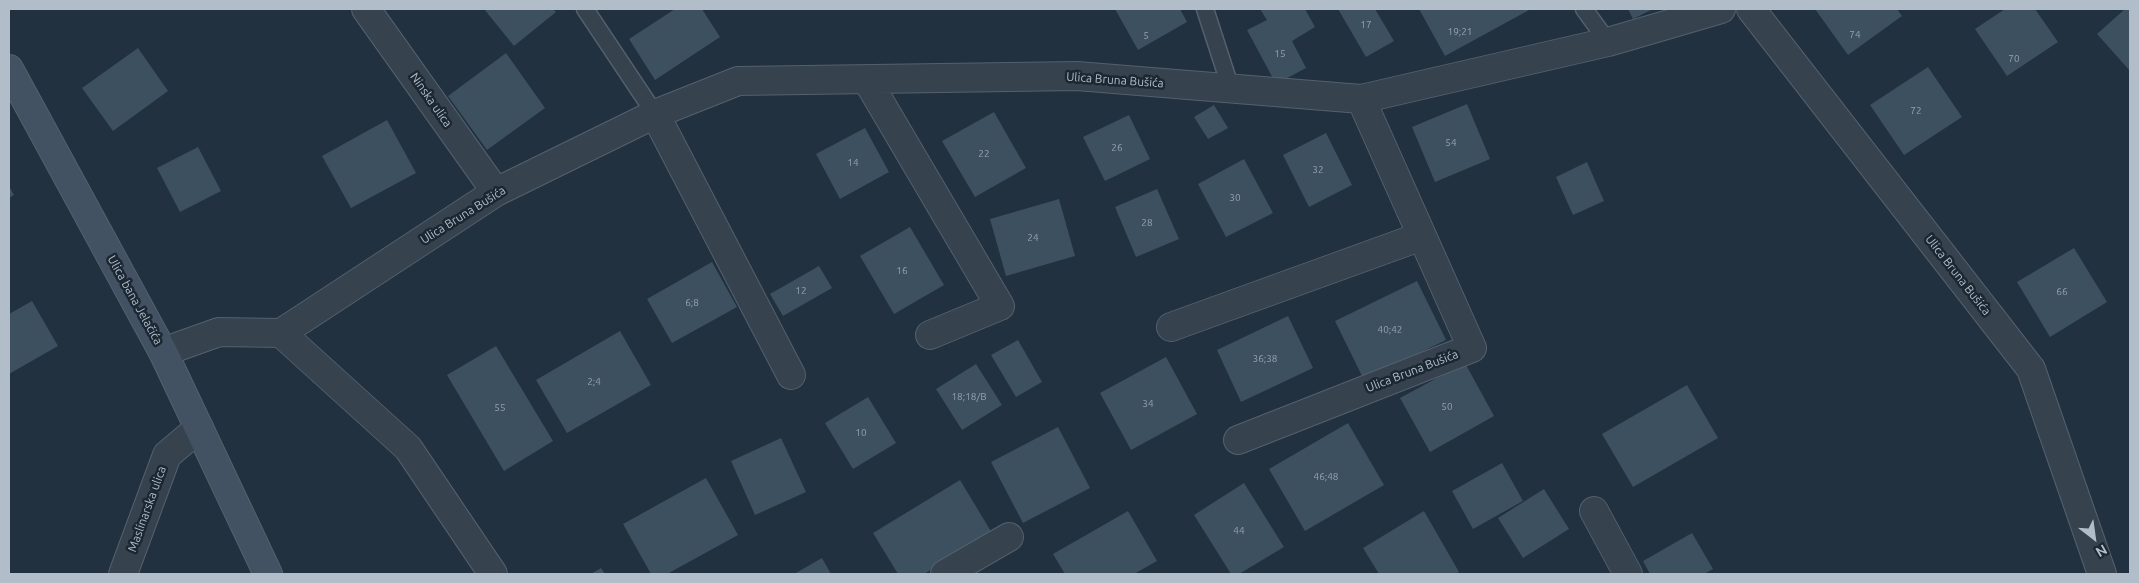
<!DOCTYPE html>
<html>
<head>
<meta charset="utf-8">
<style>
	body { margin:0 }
	#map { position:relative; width:2139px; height:583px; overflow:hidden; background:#21313f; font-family:Ubuntu,sans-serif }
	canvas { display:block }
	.frame { position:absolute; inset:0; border:10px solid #b2bdca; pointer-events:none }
	.north { position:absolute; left:2069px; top:513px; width:50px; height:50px; -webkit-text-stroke:4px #1b2834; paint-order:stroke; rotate:150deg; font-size:14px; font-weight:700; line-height:20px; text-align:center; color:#b2bdca }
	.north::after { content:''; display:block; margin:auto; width:18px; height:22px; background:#b2bdca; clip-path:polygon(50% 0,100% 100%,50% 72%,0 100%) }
</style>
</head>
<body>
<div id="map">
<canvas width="2139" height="583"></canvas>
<div class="frame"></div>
<div class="north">N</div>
</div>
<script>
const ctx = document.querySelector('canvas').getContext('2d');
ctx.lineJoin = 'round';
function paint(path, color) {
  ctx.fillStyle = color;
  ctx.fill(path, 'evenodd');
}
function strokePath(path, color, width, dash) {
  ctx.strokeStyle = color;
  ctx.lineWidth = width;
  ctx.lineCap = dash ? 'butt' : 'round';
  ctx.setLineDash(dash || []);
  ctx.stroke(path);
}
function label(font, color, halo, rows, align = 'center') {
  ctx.font = font + ' Ubuntu,sans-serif';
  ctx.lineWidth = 5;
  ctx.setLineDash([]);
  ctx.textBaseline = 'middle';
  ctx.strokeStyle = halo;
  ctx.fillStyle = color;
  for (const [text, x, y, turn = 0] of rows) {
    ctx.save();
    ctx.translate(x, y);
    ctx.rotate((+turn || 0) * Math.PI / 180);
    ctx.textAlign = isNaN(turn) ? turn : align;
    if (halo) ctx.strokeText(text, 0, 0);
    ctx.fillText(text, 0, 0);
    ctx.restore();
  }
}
const building = new Path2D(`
	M484,9H553L556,12L514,46Z
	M675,9H702L720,37L655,80L629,39Z
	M1115,9H1180L1187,22L1138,50Z
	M1260,9H1305L1315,27L1292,41L1306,68L1276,84L1247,30L1267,20Z
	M1338,9H1375L1394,41L1366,57Z
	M1419,9H1531L1445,56Z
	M1628,9H1653L1633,19Z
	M1815,9H1897L1902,16L1848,55Z
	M2005,9H2035L2058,42L2007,76L1975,29Z
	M2125,9H2130V71L2097,34Z
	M138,48L168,91L113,131L82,88Z
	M506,53L545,108L487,150L448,96Z
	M1928,67L1962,117L1904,155L1870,105Z
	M1467,104L1490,159L1435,182L1412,127Z
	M1214,105L1228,128L1208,139L1194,117Z
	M994,112L1026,168L975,197L942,141Z
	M1129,115L1150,159L1105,181L1083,137Z
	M387,120L416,173L351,208L322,156Z
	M865,128L889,172L840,199L816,154Z
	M1326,133L1352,185L1309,207L1283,155Z
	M198,147L221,191L180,212L157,168Z
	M1244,159L1273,213L1226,237L1198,184Z
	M1587,162L1604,201L1573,215L1556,177Z
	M9,186L14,195L9,198Z
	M1157,189L1179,239L1136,257L1115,207Z
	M1059,199L1075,256L1006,276L990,219Z
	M910,227L944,285L894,314L860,256Z
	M2074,248L2107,302L2050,337L2017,282Z
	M712,262L737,307L672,343L647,299Z
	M819,266L832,288L783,316L770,294Z
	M1417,281L1446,340L1364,380L1335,321Z
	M32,301L58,346L9,374V314Z
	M1288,316L1313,368L1241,402L1217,350Z
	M620,331L651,385L567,433L536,380Z
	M1018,340L1042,382L1016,397L991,355Z
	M496,346L553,441L504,471L447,375Z
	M1166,357L1197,414L1131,450L1100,393Z
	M1465,363L1494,416L1430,452L1400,398Z
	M976,364L1002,405L962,430L936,389Z
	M1687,385L1718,438L1633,487L1602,434Z
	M868,397L896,443L853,469L825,423Z
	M1348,423L1384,485L1305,531L1269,469Z
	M1058,427L1090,488L1023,523L991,462Z
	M781,438L806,492L755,515L731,461Z
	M1502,463L1523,501L1473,529L1452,491Z
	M706,478L738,535L667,574H651L623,524Z
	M960,480L992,533L924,574H898L873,533Z
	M1244,483L1284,547L1239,574H1231L1194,515Z
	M1544,489L1569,529L1523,558L1498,518Z
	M1128,511L1157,561L1134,574H1065L1053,554Z
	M1424,511L1459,572L1455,574H1379L1363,548Z
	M1692,533L1713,569L1704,574H1650L1643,561Z
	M822,558L831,574H794Z
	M601,568L605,574H591Z`);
const service = new Path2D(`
	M585,9L655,114
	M1205,9L1231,89
	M1584,9L1608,42`);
const minor = new Path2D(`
	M366,9L496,192
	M1751,9L2031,369L2102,574
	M867,80L1000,306L930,335
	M655,114L791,375
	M1171,327L1422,236
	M281,333L496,192L655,114L738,81L1077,76L1361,99L1608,42L1721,9
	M163,352L219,332L281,333L408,448L493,574
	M1238,440L1472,348L1361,99
	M1594,511L1628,574
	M123,574L167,455L199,428
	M945,574L1009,537`);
const secondary = new Path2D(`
	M9,69L163,352L268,574`);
const numberNames = [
	["17",1366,25],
	["19;21",1460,32],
	["74",1855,35],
	["5",1146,36],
	["15",1280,54],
	["70",2014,59],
	["72",1916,111],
	["54",1451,143],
	["26",1117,148],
	["22",984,154],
	["14",853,163],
	["32",1318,170],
	["30",1235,198],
	["28",1147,223],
	["24",1033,238],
	["16",902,271],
	["12",801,291],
	["66",2062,292],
	["6;8",692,303],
	["40;42",1390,330],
	["36;38",1265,359],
	["2;4",594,382],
	["18;18/B",969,397],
	["34",1148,404],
	["50",1447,407],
	["55",500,408],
	["10",861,433],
	["46;48",1326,477],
	["44",1239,531]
];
const streetNames = [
	["Ulica Bruna Bušića",1115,80,4],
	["Ninska ulica",431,100,55],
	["Ulica Bruna Bušića",463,215,-32],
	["Ulica Bruna Bušića",1958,275,52],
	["Ulica bana Jelačića",135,300,61],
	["Ulica Bruna Bušića",1412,371,-21],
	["Maslinarska ulica",147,509,-70]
];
paint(building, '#3d505f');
strokePath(service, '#54606d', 19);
strokePath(minor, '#54606d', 30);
strokePath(secondary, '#54606d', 30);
strokePath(service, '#36434f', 16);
strokePath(minor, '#36434f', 28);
strokePath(secondary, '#435263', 28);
label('10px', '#95a2af', null, numberNames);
label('12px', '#b2bdca', '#1b2834', streetNames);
</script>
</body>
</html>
